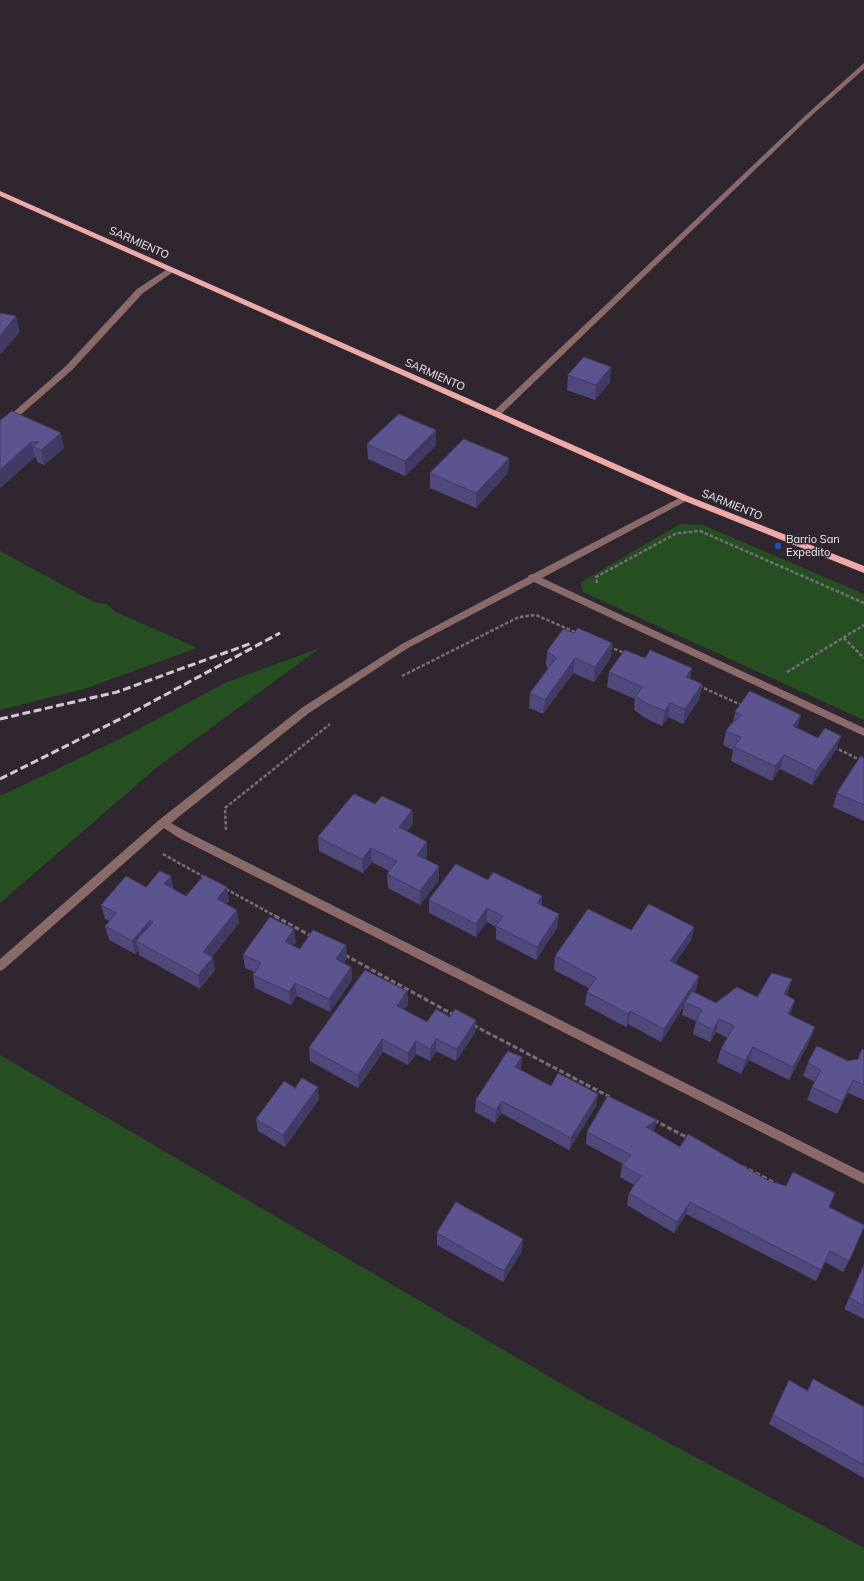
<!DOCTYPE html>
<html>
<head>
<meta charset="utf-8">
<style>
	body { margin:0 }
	canvas { display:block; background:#302630 }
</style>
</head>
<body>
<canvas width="864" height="1581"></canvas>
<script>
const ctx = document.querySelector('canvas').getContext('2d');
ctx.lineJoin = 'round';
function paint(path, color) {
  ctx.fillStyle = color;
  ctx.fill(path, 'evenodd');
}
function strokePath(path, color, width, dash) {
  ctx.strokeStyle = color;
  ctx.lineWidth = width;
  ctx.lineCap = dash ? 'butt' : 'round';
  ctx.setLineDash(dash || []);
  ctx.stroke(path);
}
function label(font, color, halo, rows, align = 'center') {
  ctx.font = font + ' Mulish,sans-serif';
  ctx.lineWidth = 3;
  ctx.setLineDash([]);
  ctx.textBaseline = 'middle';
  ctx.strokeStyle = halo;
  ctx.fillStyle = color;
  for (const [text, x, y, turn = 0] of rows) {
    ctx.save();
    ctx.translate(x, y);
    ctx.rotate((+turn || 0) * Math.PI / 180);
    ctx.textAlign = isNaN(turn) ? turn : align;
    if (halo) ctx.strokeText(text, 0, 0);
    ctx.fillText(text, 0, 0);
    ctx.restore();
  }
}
const green = new Path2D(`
	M680,524L703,525L864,594V720L583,592L581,582Z
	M0,551L94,602L107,604L114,611L197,648L84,689L0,710Z
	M320,648L156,768L0,903V796L116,741L225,683Z
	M0,1055L584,1397L864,1548V1581H0Z`);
const pathFar1 = new Path2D(`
	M597,583L596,577L677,533L700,531L864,603
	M844,638L864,658
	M609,647L625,653
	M787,672L864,625
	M402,676L519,617L536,615L577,633
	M699,686L744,706
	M834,747L864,762
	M226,830L225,808L330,724
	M163,854L206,878
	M226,889L277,917`);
const path = new Path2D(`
	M275,916L311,936
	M345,955L454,1015
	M473,1025L610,1097
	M654,1120L688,1138
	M742,1166L777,1184`);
const minor = new Path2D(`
	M864,63V69L811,116L499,416H493V412L807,114Z
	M169,268H172L176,270L143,293L72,370L3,430L0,431V424L66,366L137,289Z
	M685,495L689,498L688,500L542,578L864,728V736L534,582L408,648L309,713L171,823L187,832L864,1173V1184L179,838L164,828L4,969L0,971V959L159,820L303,707L402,644L528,577L529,575L533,574Z`);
const major = new Path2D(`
	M0,191L688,496L864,566V573L682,500L0,196Z`);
const rail = new Path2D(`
	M0,719L117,692L252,643
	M0,779L124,717L280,633`);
const wall = new Path2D(`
	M568,375L610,382L595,400L567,390Z
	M0,421L64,448L44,465L37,462L36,457H35L0,488Z
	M367,444L436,445L405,476L368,459Z
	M509,458L508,473L476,508L430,488V473Z
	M574,633L612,643L611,657L594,682L573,673L543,714L529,708L530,693L548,668L546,666L547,651Z
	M609,672L690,679L702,684L699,699L683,724L668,717L662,726L645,718L634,710L635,699L607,687Z
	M735,712L801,715L797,728L818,738L841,736L836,750L812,785L780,769L772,781L731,761L733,750L723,745L726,731L733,722Z
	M864,758V821L833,807L837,793Z
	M375,804L412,810L413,824L407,831L427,842V855L425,859L439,866V880L420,905L388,888L387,874L389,871L372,862L363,873L319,851L318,837Z
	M171,876L173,890L186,896L229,901L226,904L239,923L212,957L215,970L200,989L139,955V951L135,954L109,940L105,926L110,921L105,919L101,905L146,887Z
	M488,880L542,896V906L559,914L557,928L536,960L496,939V927L487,922L476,937L429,913V900Z
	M694,927L691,940L675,963L699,976L696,989L694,992L716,1003L788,993L786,996L791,1013L790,1015L815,1027L810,1040L789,1080L749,1060L741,1074L717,1062L721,1049L727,1038L716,1032L710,1042L693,1034L696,1021L682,1015L684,1006L661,1042L628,1024L626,1027L585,1005L587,992L589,988L554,970L555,956L631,930Z
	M296,942L293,946L300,949L346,945L347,958L344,963L351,967L352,980L330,1012L297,996L291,1005L255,988L253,975L254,972L245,968L243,955Z
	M407,991L408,1005L404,1010L427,1022L475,1033L456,1061L436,1051L430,1061L416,1054L408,1065L383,1052L358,1088L310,1061L309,1048Z
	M864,1050V1100L848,1093L837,1114L807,1100L812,1087L815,1082L803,1076L808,1063L848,1061L858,1059Z
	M521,1070L551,1086L596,1106L569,1150L501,1113L495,1123L475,1112L476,1100Z
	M319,1099L285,1147L258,1131L256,1119Z
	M587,1132H654L680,1147L769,1181L829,1207L849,1261L843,1272L825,1262L816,1281L686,1214L674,1233L627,1205L629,1193L634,1185L620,1177L622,1165L623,1164L586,1144Z
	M437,1233L522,1251L503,1282L437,1245Z
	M864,1264V1319L844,1309Z
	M813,1379L864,1407V1478L769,1424L784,1390L807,1391Z`);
const shadedWall = new Path2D(`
	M16,316L20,332L0,355V336Z
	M611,367L610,382L595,400L596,385Z
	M436,430V445L405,476V461Z
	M61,433L64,448L44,465L41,450Z
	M31,442L35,457L0,488V470Z
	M509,458L508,473L476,508V493Z
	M612,643L611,657L594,682L595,667Z
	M575,658L573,673L543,714L545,700Z
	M692,668L690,682L686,677Z
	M702,684L699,699L683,724L685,709Z
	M670,703L668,717L662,726L665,711Z
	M801,715L797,729L793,726Z
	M841,736L836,750L812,785L816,771Z
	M784,755L780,769L772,781L775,766Z
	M412,810L413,824L399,841V827Z
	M427,842V855L417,868V855Z
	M371,848L372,862L363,873L362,859Z
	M439,866V880L420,905V891Z
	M171,876L174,890L164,884Z
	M227,887L229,901L219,913L217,899Z
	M542,896L541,910L537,903Z
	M487,908V922L476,937V924Z
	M237,910L239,923L206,965L203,952Z
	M559,914L557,928L536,960L537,947Z
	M150,920L154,933L136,941L139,951L135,954L132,941Z
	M694,927L691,940L668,974L670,961Z
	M294,929L296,942L287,955L285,942Z
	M346,945L347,958L337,973L336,959Z
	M213,957L215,970L200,989L198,975Z
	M351,967L352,980L330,1012L329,999Z
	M699,976L696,989L687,1002H685L684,1006L661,1042L664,1029Z
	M792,979L788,993L780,1008L784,994Z
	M295,983L297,996L291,1005L289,992Z
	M407,991L408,1005L397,1019V1006Z
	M795,1000L791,1013L784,1027L788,1014Z
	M630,1011L628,1024L626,1027L628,1014Z
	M719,1019L716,1032L710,1042L713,1030Z
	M476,1020L475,1033L456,1061L457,1049Z
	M815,1027L810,1040L789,1080L793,1067Z
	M382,1039L383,1052L358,1088V1075Z
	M436,1039V1051L430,1061V1049Z
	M416,1041V1054L408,1065V1053Z
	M753,1047L749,1060L741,1074L745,1061Z
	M522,1057L521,1070L515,1067Z
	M853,1080L848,1093L837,1114L842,1102Z
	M318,1087L319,1099L285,1147L283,1135Z
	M598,1094L596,1106L569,1150L571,1138Z
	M502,1101L501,1113L495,1123L496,1110Z
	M657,1120L654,1132L646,1127Z
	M690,1202L686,1214L674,1233L677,1222Z
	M523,1239L522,1251L503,1282L504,1271Z`);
const building = new Path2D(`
	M0,313L16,316L0,336Z
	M584,357L611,367L596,385L568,375Z
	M12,411L61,433L41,450L33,447L39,442H31L0,470V421Z
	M399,414L436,430L405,461L367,444Z
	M464,439L509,458L476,493L430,473Z
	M578,628L612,643L595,667L575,658L545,700L530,693L556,658L547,651L563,629L574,633Z
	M625,650L645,658L650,650L692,668L686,677L702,684L685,709L670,703L665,711L647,704L636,696L642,687L609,672Z
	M750,691L801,715L793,726L818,738L825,728L841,736L816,771L784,755L775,766L734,747L741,737L726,731L731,724L742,715L735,712Z
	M861,756L864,758V805L837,793Z
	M354,794L375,804L382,796L412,810L399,827L427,842L417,855L439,866L420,891L387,874L397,861L371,848L362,859L318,837Z
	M456,864L488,880L493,872L542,896L537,903L559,914L537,947L496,926L503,916L487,908L476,924L429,900Z
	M160,871L171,876L164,884L186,896L204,875L227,887L217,899L237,910L203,952L213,957L198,975L136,941L153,922L150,920L132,941L105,926L116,913L101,905L126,876L146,887Z
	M649,904L694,927L670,961L699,976L664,1029L630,1011L628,1014L587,992L596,978L555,956L588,909L631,930Z
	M270,917L294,929L285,942L300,949L313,930L346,945L336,959L351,967L329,999L295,983L289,992L253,975L261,963L243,955Z
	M365,970L407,991L397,1006L427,1022L436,1009L450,1017L455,1009L476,1020L457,1049L436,1039L430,1049L416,1041L408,1053L382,1039L358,1075L309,1048Z
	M772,973L792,979L784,994L795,1000L788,1014L815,1027L793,1067L753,1047L745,1061L721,1049L734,1026L719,1019L713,1030L696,1021L702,1010L685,1002L692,991L716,1003L737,987L757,997Z
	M817,1046L848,1061L858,1059L862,1049L864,1050V1085L853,1080L842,1102L812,1087L821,1070L808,1063Z
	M508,1051L522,1057L515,1067L551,1086L558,1073L598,1094L571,1138L502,1101L496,1110L476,1100Z
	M302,1078L318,1087L283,1135L256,1119L284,1081L295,1088Z
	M608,1096L657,1120L646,1127L680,1147L688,1134L769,1181L786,1186L793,1172L835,1193L829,1207L864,1225V1227L849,1261L830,1251L821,1270L690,1202L677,1222L629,1193L641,1176L622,1165L631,1155L587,1132Z
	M456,1202L523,1239L504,1271L437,1233Z
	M864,1265V1306L850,1298Z
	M813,1379L864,1407V1465L773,1415L789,1380L808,1391Z`);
const markers = [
	[778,546,4,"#1a4fb4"]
];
const streetNames = [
	["SARMIENTO",139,243,24],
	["SARMIENTO",435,375,24],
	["SARMIENTO",732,505,22]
];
const poiNames = [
	["Barrio San",786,540],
	["Expedito",786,553]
];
paint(green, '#254e21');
strokePath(pathFar1, '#766d76', 2.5, [3.5, 2]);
strokePath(path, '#766d76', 3, [5, 2.5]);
paint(minor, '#8a6a68');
paint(major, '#eca9a6');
strokePath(rail, '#d0c9d1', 3, [8, 3.5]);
paint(wall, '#4e487b');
paint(shadedWall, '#403b64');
paint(building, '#5b548f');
strokePath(building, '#403b64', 1);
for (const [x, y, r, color] of markers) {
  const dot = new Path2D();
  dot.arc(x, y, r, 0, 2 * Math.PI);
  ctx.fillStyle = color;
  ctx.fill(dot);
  strokePath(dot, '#302630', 1.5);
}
label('11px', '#f4eef5', '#302630', streetNames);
label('11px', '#f4eef5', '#302630', poiNames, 'left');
</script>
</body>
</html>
